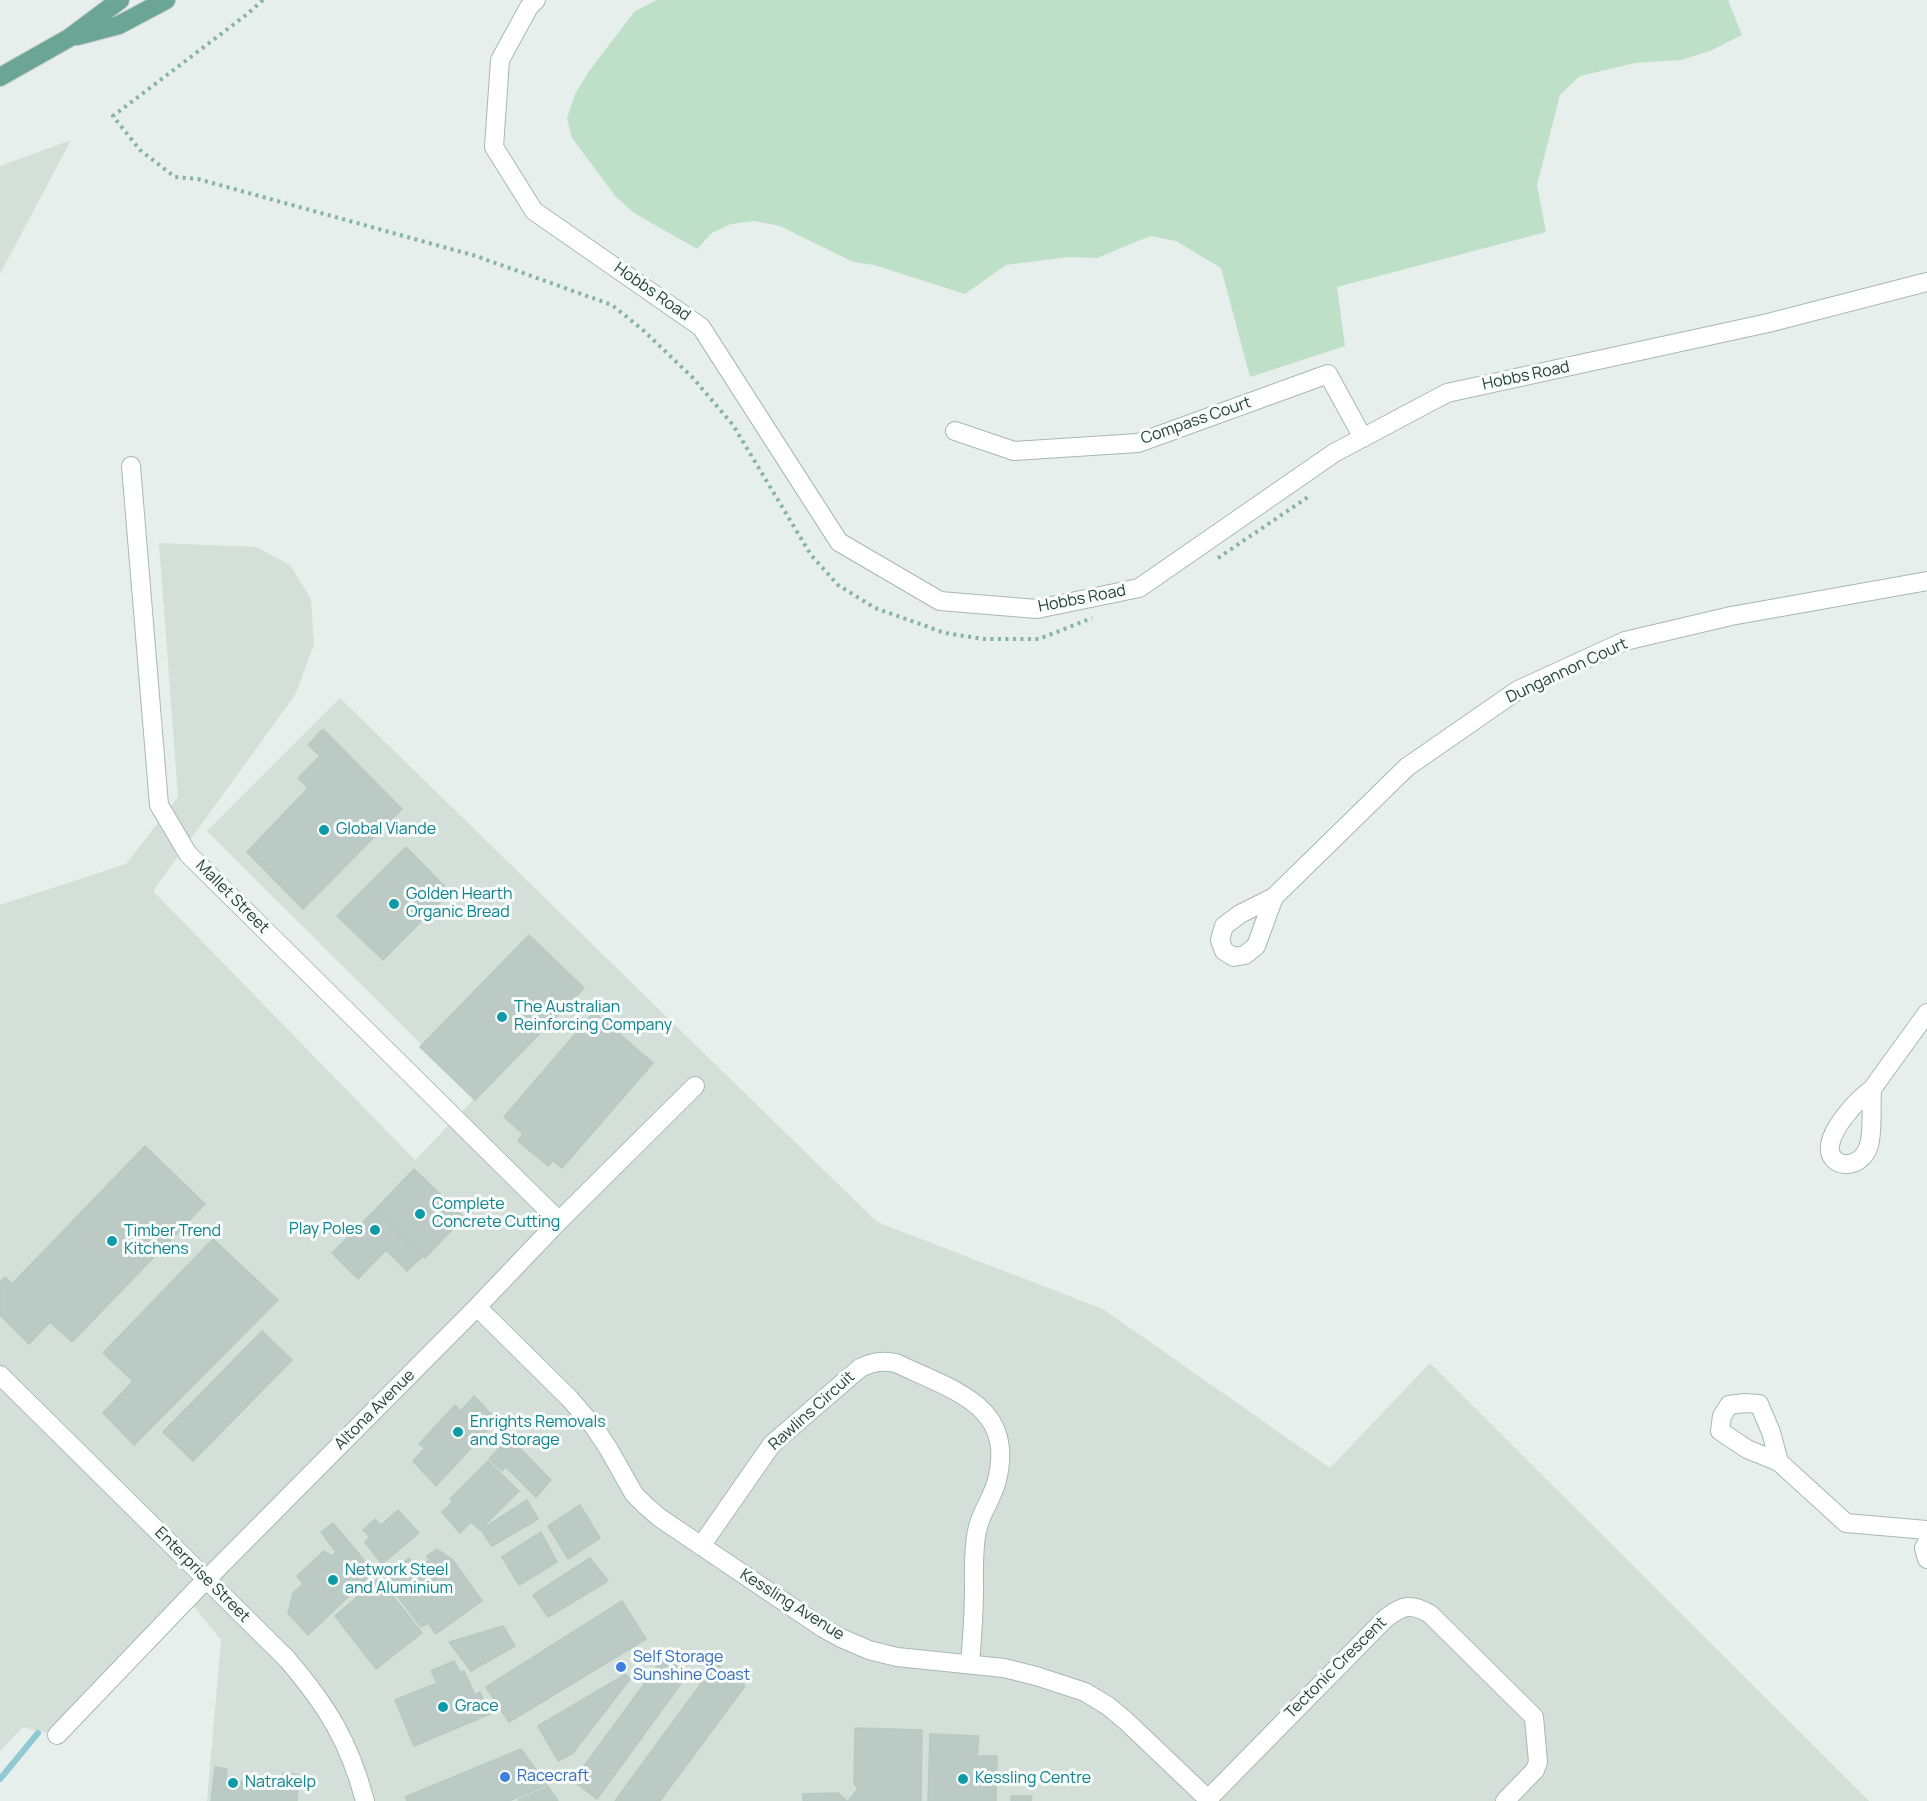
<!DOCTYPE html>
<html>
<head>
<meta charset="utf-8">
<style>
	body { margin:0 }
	canvas { display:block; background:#e6efeb }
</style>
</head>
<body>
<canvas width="1927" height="1801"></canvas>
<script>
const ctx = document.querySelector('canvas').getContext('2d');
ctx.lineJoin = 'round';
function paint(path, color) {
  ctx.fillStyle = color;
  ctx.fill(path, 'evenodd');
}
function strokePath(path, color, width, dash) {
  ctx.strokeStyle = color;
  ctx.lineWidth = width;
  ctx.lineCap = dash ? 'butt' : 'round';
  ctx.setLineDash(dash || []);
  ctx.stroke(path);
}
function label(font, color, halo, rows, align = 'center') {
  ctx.font = font + ' Manrope,sans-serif';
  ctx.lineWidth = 6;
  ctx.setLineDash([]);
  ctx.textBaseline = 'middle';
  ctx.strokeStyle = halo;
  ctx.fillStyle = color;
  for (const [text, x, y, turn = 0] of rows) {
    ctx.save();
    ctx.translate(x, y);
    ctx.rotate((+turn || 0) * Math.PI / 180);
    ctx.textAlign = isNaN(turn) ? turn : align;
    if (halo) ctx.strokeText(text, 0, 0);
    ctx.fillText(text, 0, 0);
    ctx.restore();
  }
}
const built = new Path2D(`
	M71,140L0,274V166Z
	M159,543L256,547L290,565L311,599L314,645L295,695L153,891L415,1160L475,1098L207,831L340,698L877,1222L1103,1309L1330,1468L1430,1363L1869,1801H207L221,1640L193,1605L67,1738L23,1727L0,1751V905L126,864L178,797Z`);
const green = new Path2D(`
	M657,0H1728L1742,35L1710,51L1681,60L1635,63L1580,76L1560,95L1537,185L1546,232L1337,287L1345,346L1250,377L1221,268L1176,241L1150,236L1097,258L1068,257L1006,265L965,294L874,265L853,262L780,226L754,221L731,224L712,233L697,249L634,213L616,197L572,138L567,118L575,94L589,71L635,11Z`);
const stream = new Path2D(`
	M0,1779L38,1733`);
const building = new Path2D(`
	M323,729L402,809L303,909L247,852L308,788L298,778L320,756L308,745Z
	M406,847L450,892L383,960L337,916Z
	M529,935L584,988L475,1100L420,1047Z
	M594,1012L653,1063L562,1168L553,1161L548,1166L518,1141L523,1134L504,1117Z
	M145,1146L205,1204L72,1342L50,1322L29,1344L0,1315V1282L5,1277L12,1284Z
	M414,1169L464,1217L425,1258L375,1210Z
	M375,1210L422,1257L407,1271L386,1250L358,1279L332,1253Z
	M213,1239L278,1300L134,1445L103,1413L133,1381L103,1353Z
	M262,1331L292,1360L193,1461L163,1432Z
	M474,1396L497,1420L436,1486L413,1461L425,1448L419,1444L455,1405L461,1411Z
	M509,1437L551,1480L536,1497L506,1467L502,1471L489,1459Z
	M488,1461L519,1491L480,1530L471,1522L460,1533L442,1512L453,1502L450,1499Z
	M527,1500L538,1519L492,1546L481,1530Z
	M580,1505L600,1538L568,1559L548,1526Z
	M398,1510L419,1533L382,1564L365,1542L370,1537L363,1530L375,1519L381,1525Z
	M333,1523L374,1572L308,1635L288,1613L293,1593L303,1584L297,1576L324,1551L332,1556L336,1552L321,1532Z
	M541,1532L557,1562L519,1585L502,1557Z
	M437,1549L453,1560L482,1601L436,1634L428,1623L421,1627L386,1581L391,1572L409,1558L419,1568L429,1560L427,1556Z
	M590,1558L608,1581L548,1617L533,1595Z
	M379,1578L422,1633L376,1669L335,1616Z
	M622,1601L646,1639L509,1722L486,1687Z
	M503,1626L515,1646L471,1671L449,1642Z
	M664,1657L688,1674L597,1799L573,1781Z
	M454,1661L460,1672L464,1671L475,1695L480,1692L490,1714L414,1746L395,1700L437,1683L431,1671Z
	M716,1663L745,1686L660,1801H615Z
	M626,1674L630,1679L573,1753L558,1761L538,1726Z
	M855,1728L922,1730L921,1801H848L858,1789L854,1784Z
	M930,1734L979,1736L977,1756H997L996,1801H928Z
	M521,1749L547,1785L509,1801H407L405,1797Z
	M215,1767L227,1769L226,1780L282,1786L283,1773L300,1775L297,1801H211Z
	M548,1787L558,1801L518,1800Z
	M838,1793L847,1801H803V1794Z
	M1011,1796H1032L1031,1801H1011Z`);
const path = new Path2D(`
	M263,0L246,15L113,116L140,150L175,177L198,179L476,256L612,305L643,330L693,378L733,425L811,555L838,585L875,608L945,633L984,639H1039L1092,618
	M1218,558L1308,497`);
const minor = new Path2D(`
	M536,0L529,7L500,60L494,147L534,211L701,327L839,542L940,601L1037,609L1139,588L1334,453L1447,393L1768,323L1927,282
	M955,431L1014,451L1138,443L1328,374L1363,438
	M131,466L159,805L188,854L559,1221
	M1274,897L1256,946L1245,955L1234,957L1224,951L1220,940L1224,926L1240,914L1274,897L1407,767L1518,690L1625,641L1731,616L1927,581
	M1872,1089C1871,1104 1873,1132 1869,1145C1861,1172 1827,1169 1830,1145C1833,1126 1857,1100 1872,1089L1927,1013
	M477,1307L570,1399L594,1427L608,1448L634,1494L646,1506L660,1518L823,1628L841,1638L869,1650L897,1657L1004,1668L1036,1676L1085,1692L1108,1706L1126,1721L1210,1801
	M0,1375L287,1659C327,1706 349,1741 365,1801
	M1779,1462L1771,1432L1759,1404L1745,1403L1729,1405L1722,1416L1720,1431L1747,1449L1779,1462L1846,1523L1927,1530
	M1927,1542L1924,1548L1927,1559
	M701,1546L772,1444L860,1368C873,1362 882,1360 896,1363C951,1390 1016,1404 997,1480C993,1498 980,1513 977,1531C973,1550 974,1571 974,1590C974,1615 972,1639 970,1664
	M57,1735L194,1592L477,1307L559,1221L695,1086
	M1208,1799L1386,1618C1403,1605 1411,1603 1430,1614L1534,1717L1538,1762L1535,1770L1505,1801`);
const major = new Path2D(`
	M77,36L119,25L166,0
	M0,77L69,38L120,0`);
const markers = [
	[324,830,6,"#0f9aa8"],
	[394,904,6,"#0f9aa8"],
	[502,1017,6,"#0f9aa8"],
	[420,1214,6,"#0f9aa8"],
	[375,1230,6,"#0f9aa8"],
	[112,1241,6,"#0f9aa8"],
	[458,1432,6,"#0f9aa8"],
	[333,1580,6,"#0f9aa8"],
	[621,1667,6,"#3f7fe0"],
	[443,1707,6,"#0f9aa8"],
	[505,1777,6,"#3f7fe0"],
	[963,1779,6,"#0f9aa8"],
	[233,1783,6,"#0f9aa8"]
];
const streetNames = [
	["Hobbs Road",652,292,35],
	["Hobbs Road",1526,376,-12],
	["Compass Court",1196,421,-19],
	["Hobbs Road",1082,599,-11],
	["Dungannon Court",1567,671,-25],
	["Mallet Street",232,897,45],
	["Altona Avenue",375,1410,-45],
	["Rawlins Circuit",812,1411,-42],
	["Enterprise Street",202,1575,45],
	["Kessling Avenue",792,1605,32],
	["Tectonic Crescent",1336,1668,-45]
];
const cultureNames = [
	["Global Viande",336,830],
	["Golden Hearth",406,895],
	["Organic Bread",406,913],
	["The Australian",514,1008],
	["Reinforcing Company",514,1026],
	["Complete",432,1205],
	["Concrete Cutting",432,1223],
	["Play Poles",363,1230,"right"],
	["Timber Trend",124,1232],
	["Kitchens",124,1250],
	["Enrights Removals",470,1423],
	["and Storage",470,1441],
	["Network Steel",345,1571],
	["and Aluminium",345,1589],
	["Grace",455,1707],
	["Kessling Centre",975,1779],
	["Natrakelp",245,1783]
];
const shopNames = [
	["Self Storage",633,1658],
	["Sunshine Coast",633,1676],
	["Racecraft",517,1777]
];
paint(built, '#d4dfda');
paint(green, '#bfe0c8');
strokePath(stream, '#8ec9d4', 6);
paint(building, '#bbcac4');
strokePath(building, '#b8c9c2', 1.5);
strokePath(minor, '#a8b8b2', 20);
strokePath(major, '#c2cac8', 20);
strokePath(path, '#86b3a5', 4, [3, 4.5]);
strokePath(minor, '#fff', 18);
strokePath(major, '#6aa596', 18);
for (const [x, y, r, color] of markers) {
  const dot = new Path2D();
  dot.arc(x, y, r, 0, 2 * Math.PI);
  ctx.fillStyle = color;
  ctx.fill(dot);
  strokePath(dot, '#f7fbf9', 2);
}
label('16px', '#24423a', '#f7fbf9', streetNames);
label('16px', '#0d838f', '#f7fbf9', cultureNames, 'left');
label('16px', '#366cbe', '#f7fbf9', shopNames, 'left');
</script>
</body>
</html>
